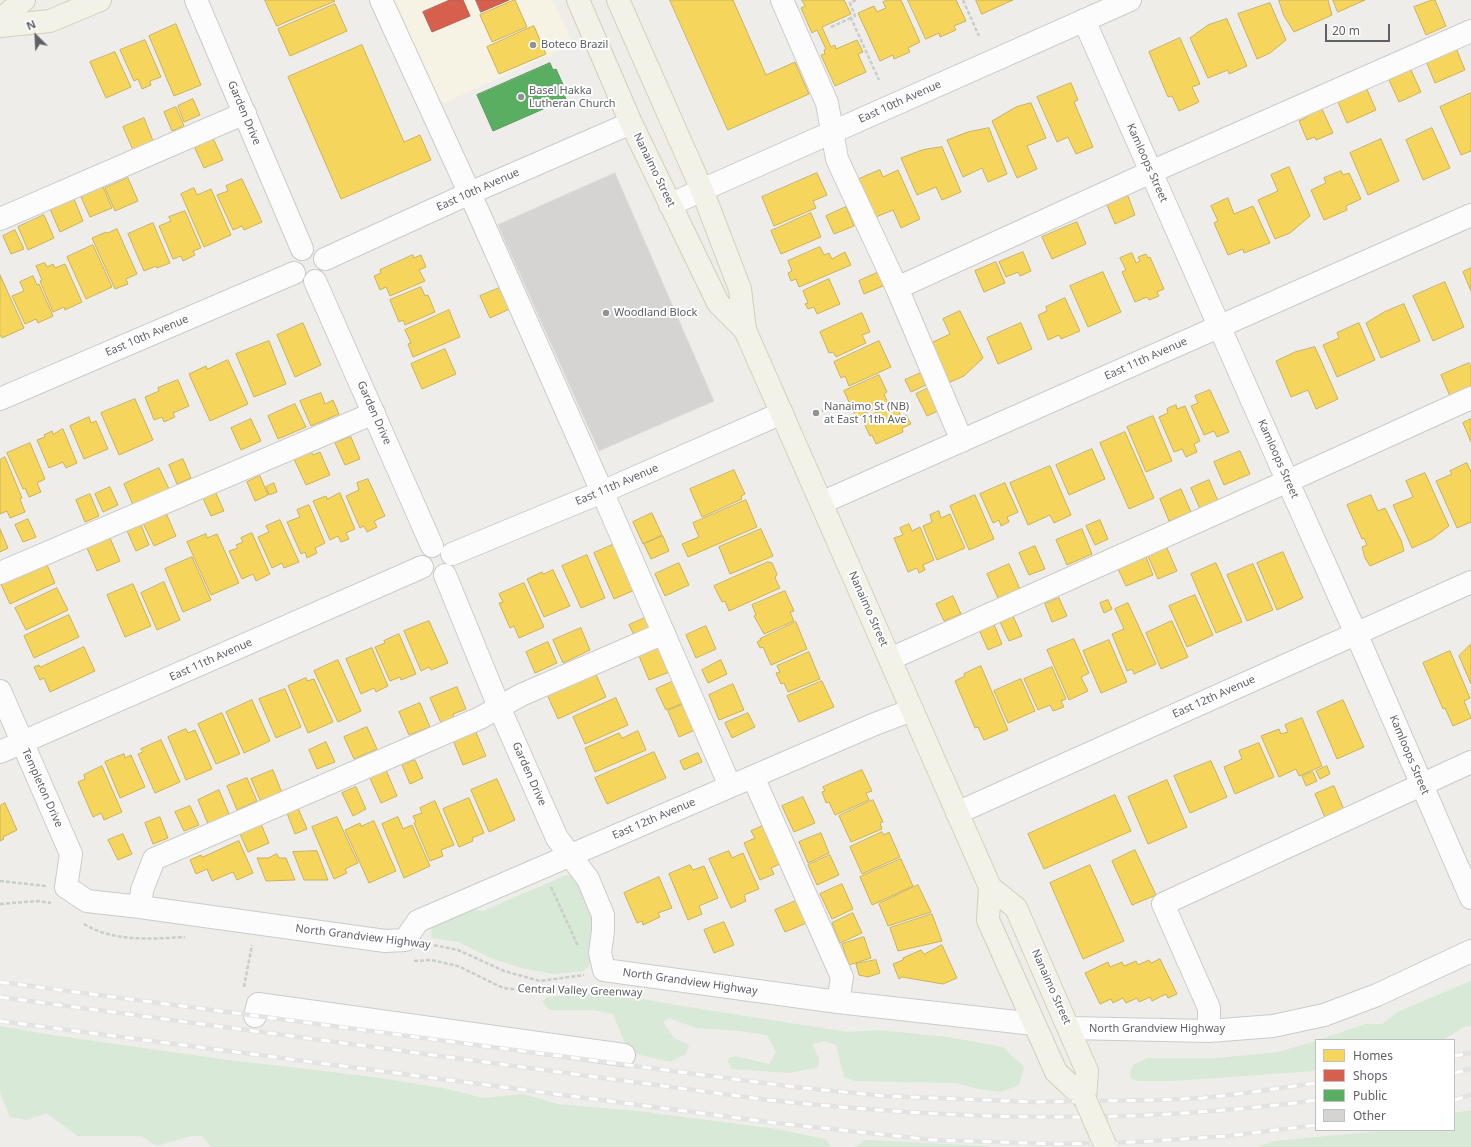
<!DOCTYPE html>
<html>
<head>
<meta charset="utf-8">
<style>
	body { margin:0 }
	#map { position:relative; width:1471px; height:1147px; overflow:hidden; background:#eeede9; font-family:"Noto Sans",sans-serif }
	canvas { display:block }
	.legend { position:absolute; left:1315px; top:1039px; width:140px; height:92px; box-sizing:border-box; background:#fff; border:1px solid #bfc0c2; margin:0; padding:5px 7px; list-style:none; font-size:12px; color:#5f6166 }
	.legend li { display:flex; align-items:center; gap:8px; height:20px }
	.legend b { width:20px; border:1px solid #bfc0c2 }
	.north { position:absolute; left:16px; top:16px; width:40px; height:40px; -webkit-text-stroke:3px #fff; paint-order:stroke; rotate:336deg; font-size:11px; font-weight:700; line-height:16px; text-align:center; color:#5f6166 }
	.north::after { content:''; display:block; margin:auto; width:14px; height:18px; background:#5f6166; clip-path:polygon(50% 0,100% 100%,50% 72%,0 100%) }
	.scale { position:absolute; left:1325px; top:24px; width:65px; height:18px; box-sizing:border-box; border:2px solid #5f6166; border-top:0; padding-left:5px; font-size:12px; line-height:14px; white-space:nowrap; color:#5f6166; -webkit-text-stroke:3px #fff; paint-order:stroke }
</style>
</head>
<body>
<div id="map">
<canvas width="1471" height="1147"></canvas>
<ul class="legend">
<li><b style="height:11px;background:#f6d55c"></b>Homes</li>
<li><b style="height:11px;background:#d6604d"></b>Shops</li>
<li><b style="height:11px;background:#5aae61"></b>Public</li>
<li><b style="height:11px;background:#d5d4d2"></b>Other</li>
</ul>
<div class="north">N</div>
<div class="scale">20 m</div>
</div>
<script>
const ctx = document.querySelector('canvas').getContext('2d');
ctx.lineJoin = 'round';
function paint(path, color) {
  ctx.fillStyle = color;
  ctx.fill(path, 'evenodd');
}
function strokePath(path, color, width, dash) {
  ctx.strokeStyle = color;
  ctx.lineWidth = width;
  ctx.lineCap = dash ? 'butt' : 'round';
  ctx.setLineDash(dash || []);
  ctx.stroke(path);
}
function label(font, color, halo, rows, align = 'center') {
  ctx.font = font + ' "Noto Sans",sans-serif';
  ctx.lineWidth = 4;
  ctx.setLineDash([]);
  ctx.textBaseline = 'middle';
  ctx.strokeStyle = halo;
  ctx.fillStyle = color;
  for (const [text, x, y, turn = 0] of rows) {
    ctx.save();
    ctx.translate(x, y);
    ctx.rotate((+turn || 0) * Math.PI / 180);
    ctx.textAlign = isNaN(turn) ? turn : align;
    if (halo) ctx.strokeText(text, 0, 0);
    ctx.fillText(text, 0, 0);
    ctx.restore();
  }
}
const commercial = new Path2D(`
	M387,0H553L573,44L431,109Z`);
const green = new Path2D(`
	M566,875L575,876L598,929L589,966L583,971L554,974L521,968L488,957L459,942L432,938L431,927L473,909L483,911Z
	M1471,981V1026L1464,1027L1443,1040H1318L1366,1024H1382L1397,1012Z
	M598,993L637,998L688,1007L848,1032L879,1030L948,1037L1003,1047L1024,1067L1019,1085L1001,1092L978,1089L956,1083L855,1081L844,1077L836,1045L824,1041L812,1044L819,1058L818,1067L789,1073L732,1069L728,1062L729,1058L735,1056L769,1064L776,1052L767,1035L739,1031L696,1028L669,1018L663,1022L674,1038L689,1045L686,1054L670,1062L636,1054L626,1046L613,1014L594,1010H549L542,1001L547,997Z
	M0,1026L52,1035L221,1059L374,1077L448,1089L483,1098L523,1094L557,1104L637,1111L777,1129L825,1139L832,1147H211L202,1136H191L157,1146L141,1136H78L46,1113L26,1120L10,1117L0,1092Z
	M1316,1041V1071L1172,1081H1137L1131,1078L1130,1073L1133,1065L1147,1058H1217L1278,1052Z
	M1471,1110V1147H1258L1274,1141L1391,1130H1454V1113Z
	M865,1140L988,1146L989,1147H855Z`);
const homes = new Path2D(`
	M265,0H334L335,1L277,26Z
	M514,0H515L527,27L492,42L480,15Z
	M670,0H733L766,75L795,62L809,94L728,130Z
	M802,0H844L851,14L822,27L831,47L835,45L836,49L857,40L863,52L858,54L866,72L835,86L821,55L825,54L824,50L826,49L817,30L812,33L801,8L805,6Z
	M888,0H901L920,42L908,48L910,52L894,59L893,55L880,61L858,13L874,6L877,12L886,8L883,2Z
	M908,0H956L966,21L954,26L956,30L940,37L939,33L926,39Z
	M976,0H1013L982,14Z
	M1279,0H1328L1332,15L1294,32L1284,16Z
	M1333,0H1365L1338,12Z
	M1432,0H1435L1446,26L1426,35L1414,7Z
	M1270,3L1286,40L1270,53L1257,59L1238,14Z
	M335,4L347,31L290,56L278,29Z
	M1227,19L1247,66L1229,74L1228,70L1208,78L1190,38L1208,25Z
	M176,24L201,85L174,96L149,36Z
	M534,26L546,54L499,74L487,47Z
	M1180,38L1200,84L1192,87L1199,102L1179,111L1172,96L1168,97L1149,52Z
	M145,40L161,77L150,81L151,85L142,89L138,79L134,81L120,50Z
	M362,45L404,142L420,135L431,160L341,199L288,77Z
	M1456,48L1465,70L1435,83L1426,61Z
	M115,52L131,87L106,98L90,62Z
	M1411,70L1421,92L1399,102L1389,80Z
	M1071,83L1078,100L1074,102L1093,147L1076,154L1068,137L1057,142L1037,97Z
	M1366,87L1376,110L1347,123L1337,100Z
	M1471,93V151L1461,155L1440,107Z
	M193,99L200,115L184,122L178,106Z
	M1031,103L1046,138L1027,146L1037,169L1017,178L992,121L1016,107Z
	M176,107L184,126L172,131L164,112Z
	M1322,109L1333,133L1316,140L1315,137L1307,140L1299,121L1306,118V116Z
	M144,118L153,141L133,150L123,127Z
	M989,128L1007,174L988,182L982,168L963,177L947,140L968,132Z
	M1432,128L1450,168L1423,180L1406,140Z
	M213,138L223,160L204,168L194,146Z
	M1381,139L1399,181L1368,195L1350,153Z
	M942,147L961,192L942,200L936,187L917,195L901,158L922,150Z
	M1289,167L1310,216L1290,233L1275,239L1258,200L1278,191L1271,175Z
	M880,170L883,177L898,170L920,219L901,228L893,210L876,217L859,179Z
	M1341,171L1343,175L1349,173L1361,199L1346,206L1347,210L1324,220L1311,190L1326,183L1324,178Z
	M817,173L827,195L813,201L816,208L774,226L762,197Z
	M128,178L138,201L115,211L105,188Z
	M242,179L262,222L244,230L242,226L233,230L217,195L228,191L226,186Z
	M103,187L112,208L90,217L81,197Z
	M194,188L197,195L211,189L231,235L204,247L181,194Z
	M1128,196L1135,215L1115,224L1107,205Z
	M1228,198L1234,214L1253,206L1270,243L1244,253L1243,249L1228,255L1214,223L1218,221L1211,206Z
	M74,199L83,221L60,232L50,209Z
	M846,207L854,226L834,234L826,216Z
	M185,211L201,248L193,251L195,255L183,261L181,256L173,259L159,226L171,221L169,217Z
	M811,213L821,237L781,254L771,231Z
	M44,215L54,238L28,250L18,227Z
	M1077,222L1086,244L1052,259L1042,237Z
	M153,223L170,263L157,268L156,266L144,271L128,234Z
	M117,229L137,274L126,279L128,284L115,289L92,238L106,232L107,233Z
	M15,230L24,249L11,254L3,236Z
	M93,245L112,287L86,299L67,257Z
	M820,247L824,255L829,253L832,259L845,252L851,265L799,287L796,279L791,281L788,273L792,271L788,261Z
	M1023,252L1031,271L1020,276L1018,272L1006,277L999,262Z
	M1132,253L1136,263L1140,261L1138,257L1146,254L1148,258L1150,257L1164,289L1157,292L1159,296L1149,300L1147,297L1135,302L1122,272L1126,270L1120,258Z
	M413,255L414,258L421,255L426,267L419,270L425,281L390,296L386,287L380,290L374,276L381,273L380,270Z
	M996,262L1005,283L984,292L975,271Z
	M45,263L47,267L53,264L55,268L65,264L82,302L65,310L64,307L53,312L40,281L42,280L36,266Z
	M1471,268V291L1463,272Z
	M879,272L885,285L864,294L859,281Z
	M1103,272L1121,312L1088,327L1070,286Z
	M0,275L24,328L2,338L0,335Z
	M33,276L37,285L39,284L53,316L38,323L36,319L25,324L12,296L24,291L20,282Z
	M829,279L840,304L817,314L814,307L808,309L805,304L808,303L803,291Z
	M1445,282L1464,327L1433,341L1413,296Z
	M504,286L514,307L490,318L480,296Z
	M421,287L425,296L428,295L435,312L405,325L403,320L399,322L390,300Z
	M1065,298L1080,331L1061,339L1059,335L1048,340L1038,315L1047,311L1046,307Z
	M1404,304L1420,341L1381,358L1366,323L1384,312Z
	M449,310L460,337L413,357L408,344L411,343L405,330Z
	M960,311L983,358L964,376L948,383L931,343L950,334L943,319Z
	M862,313L870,332L862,335L866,343L836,357L833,352L829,353L820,332Z
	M303,323L321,365L295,377L277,335Z
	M1021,323L1032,349L998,364L987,338Z
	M1359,323L1375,360L1337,377L1323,345L1339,338L1337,333Z
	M269,341L286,384L254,397L236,354Z
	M879,341L891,367L849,386L845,376L841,378L834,362Z
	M1315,347L1338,399L1316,409L1308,390L1291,397L1276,361L1295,352Z
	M445,349L456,374L422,389L411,364Z
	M228,360L248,404L210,421L189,374L206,366L207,369Z
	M1469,363L1471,367V387L1450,396L1441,375Z
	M923,372L928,384L911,392L905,380Z
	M879,375L887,392L884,394L888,403L856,417L844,391Z
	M178,380L189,406L173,413L175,417L164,422L162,417L154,420L145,397L159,391L158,388Z
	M930,387L940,410L927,416L916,394Z
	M1210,390L1229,432L1217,437L1214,431L1204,435L1191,406L1198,403L1195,396Z
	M321,393L325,404L333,400L339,414L311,426L300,401Z
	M135,399L153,440L119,455L101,413Z
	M295,404L306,427L278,439L268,416Z
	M1176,405L1177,409L1185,406L1200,441L1194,444L1197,452L1186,457L1182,449L1174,452L1159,417L1168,413L1167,409Z
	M891,406L894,411L898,409L901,417L906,415L911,424L902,428L903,432L876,444L872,435L870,436L862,419Z
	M1153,416L1172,461L1146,472L1127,427Z
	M89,417L91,423L96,421L108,449L84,459L70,426Z
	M251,419L261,441L241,450L231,428Z
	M1471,419V442L1463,423Z
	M63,429L77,463L66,468L63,462L49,468L37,440L45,437L44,435L52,431L53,434Z
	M1125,432L1154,498L1129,509L1100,443Z
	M351,437L360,459L345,465L335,443Z
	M30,443L45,479L37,483L41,492L29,497L25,488L23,489L7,453Z
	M1092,449L1105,479L1069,495L1056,465Z
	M311,451L313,455L320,452L330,475L306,485L294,459Z
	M1240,451L1250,474L1224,485L1214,462Z
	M5,457L22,498L20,499L25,512L10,518L7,511L0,514V460Z
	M183,459L191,478L177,484L169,465Z
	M1467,463L1471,472V522L1457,528L1436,481L1452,474L1450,471Z
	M1050,466L1071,515L1054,523L1050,515L1028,525L1010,483Z
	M159,468L169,489L133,505L124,484Z
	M734,470L745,494L741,496L742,499L702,517L690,489Z
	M1425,473L1449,526L1432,539L1412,548L1393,505L1413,497L1406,481Z
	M260,476L268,495L255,501L247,482Z
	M368,479L385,516L374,521L377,527L367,532L364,526L360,528L346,496L359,490L357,483Z
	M1209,480L1218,501L1200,509L1191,488Z
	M274,483L277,492L269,495L266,487Z
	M1005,483L1018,512L1007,517L1009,522L1001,526L999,520L993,523L980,494Z
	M110,487L118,505L103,512L95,494Z
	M1181,489L1191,512L1169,521L1160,499Z
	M215,491L224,511L211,516L202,496Z
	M340,493L355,529L346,533L349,539L341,542L338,536L330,540L313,501L326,496L327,499Z
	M90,494L99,516L85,522L76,500Z
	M975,495L994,539L969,550L950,506Z
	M1371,495L1378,511L1385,508L1401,540L1404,551L1370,566L1365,558L1362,547L1367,545L1364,538L1362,539L1347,505Z
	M746,500L757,527L688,557L682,544L699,537L693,523Z
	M309,505L325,543L315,548L317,553L307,558L305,552L301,554L287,522L300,517L297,510Z
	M939,511L941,518L950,514L965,548L937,560L923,526L932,522L930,515Z
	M166,513L176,536L154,546L143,523Z
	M652,513L662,535L643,544L633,522Z
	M28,519L36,537L23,542L15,525Z
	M280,520L299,562L284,568L282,563L272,568L258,537L269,532L266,526Z
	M1100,520L1108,539L1095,545L1086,526Z
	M909,524L912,531L920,527L934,560L923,565L925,570L919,573L917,568L908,572L894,538L903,535L900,528Z
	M141,525L149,545L136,551L127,531Z
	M0,529L8,548L0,552Z
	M761,529L773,556L730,574L719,547Z
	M1082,529L1092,554L1067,565L1056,540Z
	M252,533L270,574L256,581L253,574L242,579L229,551L238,548L236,545L243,542L241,538Z
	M206,534L207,538L217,534L239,583L211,595L187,542Z
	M663,536L669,551L651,559L644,544Z
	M110,538L120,561L97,571L87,548Z
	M619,542L639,588L614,599L594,553Z
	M1035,546L1045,569L1029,575L1019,553Z
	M1166,546L1177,571L1158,579L1147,554Z
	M1283,552L1303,598L1277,610L1257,563Z
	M587,555L605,598L581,608L562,566Z
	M192,557L211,600L183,612L165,569Z
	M1146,557L1153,575L1126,586L1118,569Z
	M44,558L55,583L10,604L0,582Z
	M768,562L772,563L777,574L775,578L780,588L729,611L725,601L722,602L714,586Z
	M679,563L689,585L665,596L655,574Z
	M1216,563L1242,622L1216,633L1191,574Z
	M1009,564L1020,589L998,598L987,574Z
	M1253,564L1273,610L1247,621L1227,575Z
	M553,570L570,606L544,617L527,579L542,572L543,574Z
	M164,582L180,620L157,630L141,593Z
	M524,583L544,627L519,638L514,626L510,628L499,603L503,602L499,594Z
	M133,584L151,626L125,637L107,595Z
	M57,588L68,610L26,630L15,608Z
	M785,591L794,611L790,612L794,621L764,634L754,616L756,615L752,605Z
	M1195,595L1213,635L1187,647L1169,606Z
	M953,596L961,614L944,621L936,604Z
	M1059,598L1067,616L1052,622L1045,604Z
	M1108,600L1112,609L1104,613L1100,603Z
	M1128,603L1156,664L1134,674L1132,669L1127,671L1112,634L1124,629L1115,609Z
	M69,615L79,637L34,658L24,636Z
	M649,616L654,628L635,637L629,625Z
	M1013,616L1022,636L1009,641L1000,622Z
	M429,621L448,663L431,670L429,667L421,671L404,631Z
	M1172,621L1188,657L1161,669L1146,633Z
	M796,622L807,649L771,665L763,647L760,648L757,642L761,640L760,639Z
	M994,624L1002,644L988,650L979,630Z
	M706,626L716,649L696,658L686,635Z
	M581,628L590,650L563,663L553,640Z
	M399,634L416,674L401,680L400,677L390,681L375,647L385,643L384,641Z
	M1074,639L1089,673L1081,677L1088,691L1069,700L1047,650Z
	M1109,640L1127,682L1101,693L1083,651Z
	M548,642L557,663L535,673L526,652Z
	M1471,644V684L1459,656Z
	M662,646L672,671L649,680L639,656Z
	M84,647L95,671L50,692L44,678L40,680L34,667L39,665L40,667Z
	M372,648L388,686L376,692L374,688L361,694L346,659Z
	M1450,651L1470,698L1464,701L1471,718L1453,726L1445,708L1443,709L1423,663Z
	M809,652L820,679L788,692L784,683L781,684L776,673L780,672L777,666Z
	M338,660L361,711L338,722L314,671Z
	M721,660L727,674L708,683L702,670Z
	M981,666L1008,730L984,740L978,727L975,728L955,681L965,676L964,674Z
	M1052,667L1066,699L1061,701L1064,707L1053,711L1050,705L1038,710L1024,679Z
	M594,670L606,697L558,719L546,692Z
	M306,678L307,681L314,679L333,722L308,733L288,686Z
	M1021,679L1035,711L1008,723L994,691Z
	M676,680L686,702L666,710L656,689Z
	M822,681L834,707L799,722L787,696Z
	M733,684L744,710L719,720L709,695Z
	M457,687L466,709L453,714L454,717L441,723L430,698Z
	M285,689L301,727L276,738L259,699Z
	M616,698L628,725L585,744L573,717Z
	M252,700L270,741L244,753L226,712Z
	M1343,700L1364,747L1337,759L1317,712Z
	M420,703L430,727L409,735L399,712Z
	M686,703L697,729L679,737L668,711Z
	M222,713L240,754L216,764L198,724Z
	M748,713L755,727L732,738L725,723Z
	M1302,718L1322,766L1299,776L1296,769L1279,777L1261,736L1279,729L1281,734L1288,732L1285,725Z
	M367,727L377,749L354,759L344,737Z
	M186,729L188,733L195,730L212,769L186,780L168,737Z
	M475,730L486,756L463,765L453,740Z
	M638,731L646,750L595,772L585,748L619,733L622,738Z
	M161,740L180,782L155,793L138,754L143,752L141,749Z
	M326,742L335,762L317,769L309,750Z
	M1259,743L1274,777L1235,794L1224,767L1242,759L1239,751Z
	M654,752L666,778L607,804L595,778Z
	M698,753L702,762L684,770L680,761Z
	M124,754L125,758L131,755L145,787L120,798L105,762Z
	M415,760L423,778L410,784L402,765Z
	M1211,761L1227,797L1190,813L1174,776Z
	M102,766L122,812L104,820L101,813L93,817L78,782L85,779L84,775Z
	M1327,766L1330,774L1320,779L1316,771Z
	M273,770L282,793L261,802L251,779Z
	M386,770L397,796L381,803L370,778Z
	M862,770L872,791L866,793L869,800L835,815L829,802L826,803L822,792L825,791L823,787Z
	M1313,772L1317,781L1306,786L1302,776Z
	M247,778L257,801L237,810L227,786Z
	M497,779L515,820L489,832L471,790Z
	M1167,780L1187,827L1148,844L1128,797Z
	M1334,786L1345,812L1326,820L1315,794Z
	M356,787L366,809L353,816L342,793Z
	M219,790L230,816L208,824L198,800Z
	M1115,795L1131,831L1044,869L1028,834Z
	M803,797L815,823L794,832L782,806Z
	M469,798L484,833L472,838L473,841L459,847L443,809Z
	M873,800L883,822L880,823L882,829L851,842L839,816Z
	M435,801L454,845L441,850L443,856L430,861L414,823L416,822L413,816L422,813L420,808Z
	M5,803L17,830L3,837L4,839L0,841V806Z
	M190,806L199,825L184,831L175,812Z
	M298,808L307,829L295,834L287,813Z
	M160,817L168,838L153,844L145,823Z
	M337,817L358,863L345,869L347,873L334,879L312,827Z
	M398,817L403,829L412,825L430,866L404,878L382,824Z
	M374,821L396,871L369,883L345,830L360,823L361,826Z
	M261,824L269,843L248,852L240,834Z
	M765,825L782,863L771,868L774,874L760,880L744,843L755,838L751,831Z
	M882,832L884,835L889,832L900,857L862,874L850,847Z
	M821,833L829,853L808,863L799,842Z
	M123,834L132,854L118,860L108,840Z
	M239,841L253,873L237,880L233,872L212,881L207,869L196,874L190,860L201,855L202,857Z
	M1135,850L1156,895L1132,905L1112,861Z
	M317,851L328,880H304L293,852Z
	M729,851L732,858L743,853L759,889L744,895L746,901L731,908L709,859Z
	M277,854L279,858H286L295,880L266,881L257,858H268Z
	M830,855L839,875L817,885L808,865Z
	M901,859L913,886L872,905L860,877Z
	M690,865L693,870L704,866L718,898L699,906L702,914L688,920L669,874Z
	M1090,865L1124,941L1083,959L1050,883Z
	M659,877L672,908L658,913L660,917L643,925L642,921L637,923L624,893Z
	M842,884L853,909L832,919L820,894Z
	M918,885L931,912L888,926L879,904Z
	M800,899L809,922L785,932L775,910Z
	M853,913L862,933L840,943L832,923Z
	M932,914L942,941L898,951L890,928Z
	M724,922L734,945L714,953L704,930Z
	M864,937L871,958L849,965L842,944Z
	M942,945L957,978L943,984L902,977L899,979L893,964L903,960V958L921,950L924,954Z
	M1160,959L1177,994L1168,998L1166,994L1152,1001L1150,997L1139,1002L1137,998L1126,1003L1123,998L1113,1003L1111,999L1100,1004L1085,973L1108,962L1110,967L1122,962L1124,966L1136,961L1138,965L1149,960L1151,963Z
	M876,960L880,973L868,977L859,975L856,964Z`);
const shops = new Path2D(`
	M450,0H463L470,16L432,32L423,12Z
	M476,0H509L481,12Z`);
const public = new Path2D(`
	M550,63L553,70L556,69L565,89L562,90L566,99L493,131L477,95Z`);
const building = new Path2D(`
	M615,173L714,401L599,451L498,225Z`);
const path = new Path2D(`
	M856,0L850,3L855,16L851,18L879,80
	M963,0L979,36
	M831,27L851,18
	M816,413L824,410
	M0,881L46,886
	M551,887L578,946
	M0,904L38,901L51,903
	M84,924C113,942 152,939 185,937
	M428,944L458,950L504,971L540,981L584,975
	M414,961L431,960L458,966L503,988L538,992L593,989
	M244,987L252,945`);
const minor = new Path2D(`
	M196,0L302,249
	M381,0L480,216L611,512L730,786
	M782,0L827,103L837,159L897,288L962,441
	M1084,20L1288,482L1366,656L1471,898
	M670,205L702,190L1130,0
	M0,219L245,113
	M325,259L470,193L631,123
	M315,281L432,546
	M897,288L1151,172L1471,31
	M0,399L294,273
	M821,503L1471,215
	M452,554L602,492L782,413
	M0,573L374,413
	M445,575L499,707L557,838L588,879L603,915V931L600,953L604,970L838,1002L1034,1024
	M890,659L1308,472L1471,398
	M0,691L71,854L66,887L87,901L140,907L385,941L405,940L418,921L875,724L912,710
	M0,752L422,567
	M753,777L842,977L838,1002
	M957,813L1471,582
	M140,907L142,890L154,859L480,718L521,695L664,633
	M255,1016L258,1004L624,1055
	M1069,1028L1209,1031L1273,1026L1324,1015L1377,995L1471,951
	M1209,1031V1008L1163,904L1471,762`);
const major = new Path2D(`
	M578,0L631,123L718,303L745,330
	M618,0L702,190L740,289L745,330L990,887L988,920L1056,1072L1085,1099
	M0,20L24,0
	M0,26L50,21L100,0
	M990,887L1016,908L1087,1071L1085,1099`);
const rail = new Path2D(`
	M0,982L794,1087L884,1096L1035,1102L1159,1100L1203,1098L1246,1093L1316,1083
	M0,997L768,1100C911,1115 1055,1123 1199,1112C1238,1109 1277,1106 1316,1100
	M0,1021L776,1123L934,1140L1059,1144L1136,1142L1229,1136L1316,1125
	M1454,1056L1471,1053
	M1454,1073L1471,1069
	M1454,1100L1471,1095`);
const majorBridge = new Path2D(`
	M1085,1099L1106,1147`);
const markers = [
	[533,45,4,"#919294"],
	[521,97,4,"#919294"],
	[606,313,4,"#919294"],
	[816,413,4,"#919294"]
];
const poiNames = [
	["Boteco Brazil",541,45],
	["Basel Hakka",529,91],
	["Lutheran Church",529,104],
	["Woodland Block",614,313],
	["Nanaimo St (NB)",824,407],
	["at East 11th Ave",824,420]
];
const streetNames = [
	["East 10th Avenue",900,102,-24],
	["Garden Drive",244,113,67],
	["Kamloops Street",1147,163,66],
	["Nanaimo Street",654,170,64],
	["East 10th Avenue",478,190,-24],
	["East 10th Avenue",147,336,-23],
	["East 11th Avenue",1146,359,-24],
	["Garden Drive",374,413,66],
	["Kamloops Street",1278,459,66],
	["East 11th Avenue",617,485,-23],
	["Nanaimo Street",868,609,66],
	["East 11th Avenue",211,660,-24],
	["East 12th Avenue",1214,697,-24],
	["Kamloops Street",1409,755,67],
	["Garden Drive",529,774,66],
	["Templeton Drive",42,788,66],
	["East 12th Avenue",654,819,-23],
	["North Grandview Highway",363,937,7],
	["North Grandview Highway",690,982,8],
	["Nanaimo Street",1051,987,66],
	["Central Valley Greenway",580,991,2],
	["North Grandview Highway",1157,1029]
];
paint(commercial, '#f6f3e4');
paint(green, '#d8e9d7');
paint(homes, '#f6d55c');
strokePath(homes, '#c9b25f', 1);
paint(shops, '#d6604d');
strokePath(shops, '#b26054', 1);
paint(public, '#5aae61');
strokePath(public, '#5c9762', 1);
paint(building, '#d5d4d2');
strokePath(building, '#dddcd8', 1);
strokePath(minor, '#cbcbcb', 24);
strokePath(major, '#d4cfb9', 24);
strokePath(path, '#cacecb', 2.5, [4, 2]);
strokePath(minor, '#fcfcfc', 22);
strokePath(major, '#f3f2e9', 22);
strokePath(rail, '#e3e3e3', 4.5);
strokePath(rail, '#fff', 3, [9]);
strokePath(majorBridge, '#d4cfb9', 24, []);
strokePath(majorBridge, '#f3f2e9', 22);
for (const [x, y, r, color] of markers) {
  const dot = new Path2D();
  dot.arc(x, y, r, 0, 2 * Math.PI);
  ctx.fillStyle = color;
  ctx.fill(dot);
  strokePath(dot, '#fff', 1.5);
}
label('11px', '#5f6166', '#fff', poiNames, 'left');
label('11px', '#5f6166', '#fff', streetNames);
</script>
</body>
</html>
